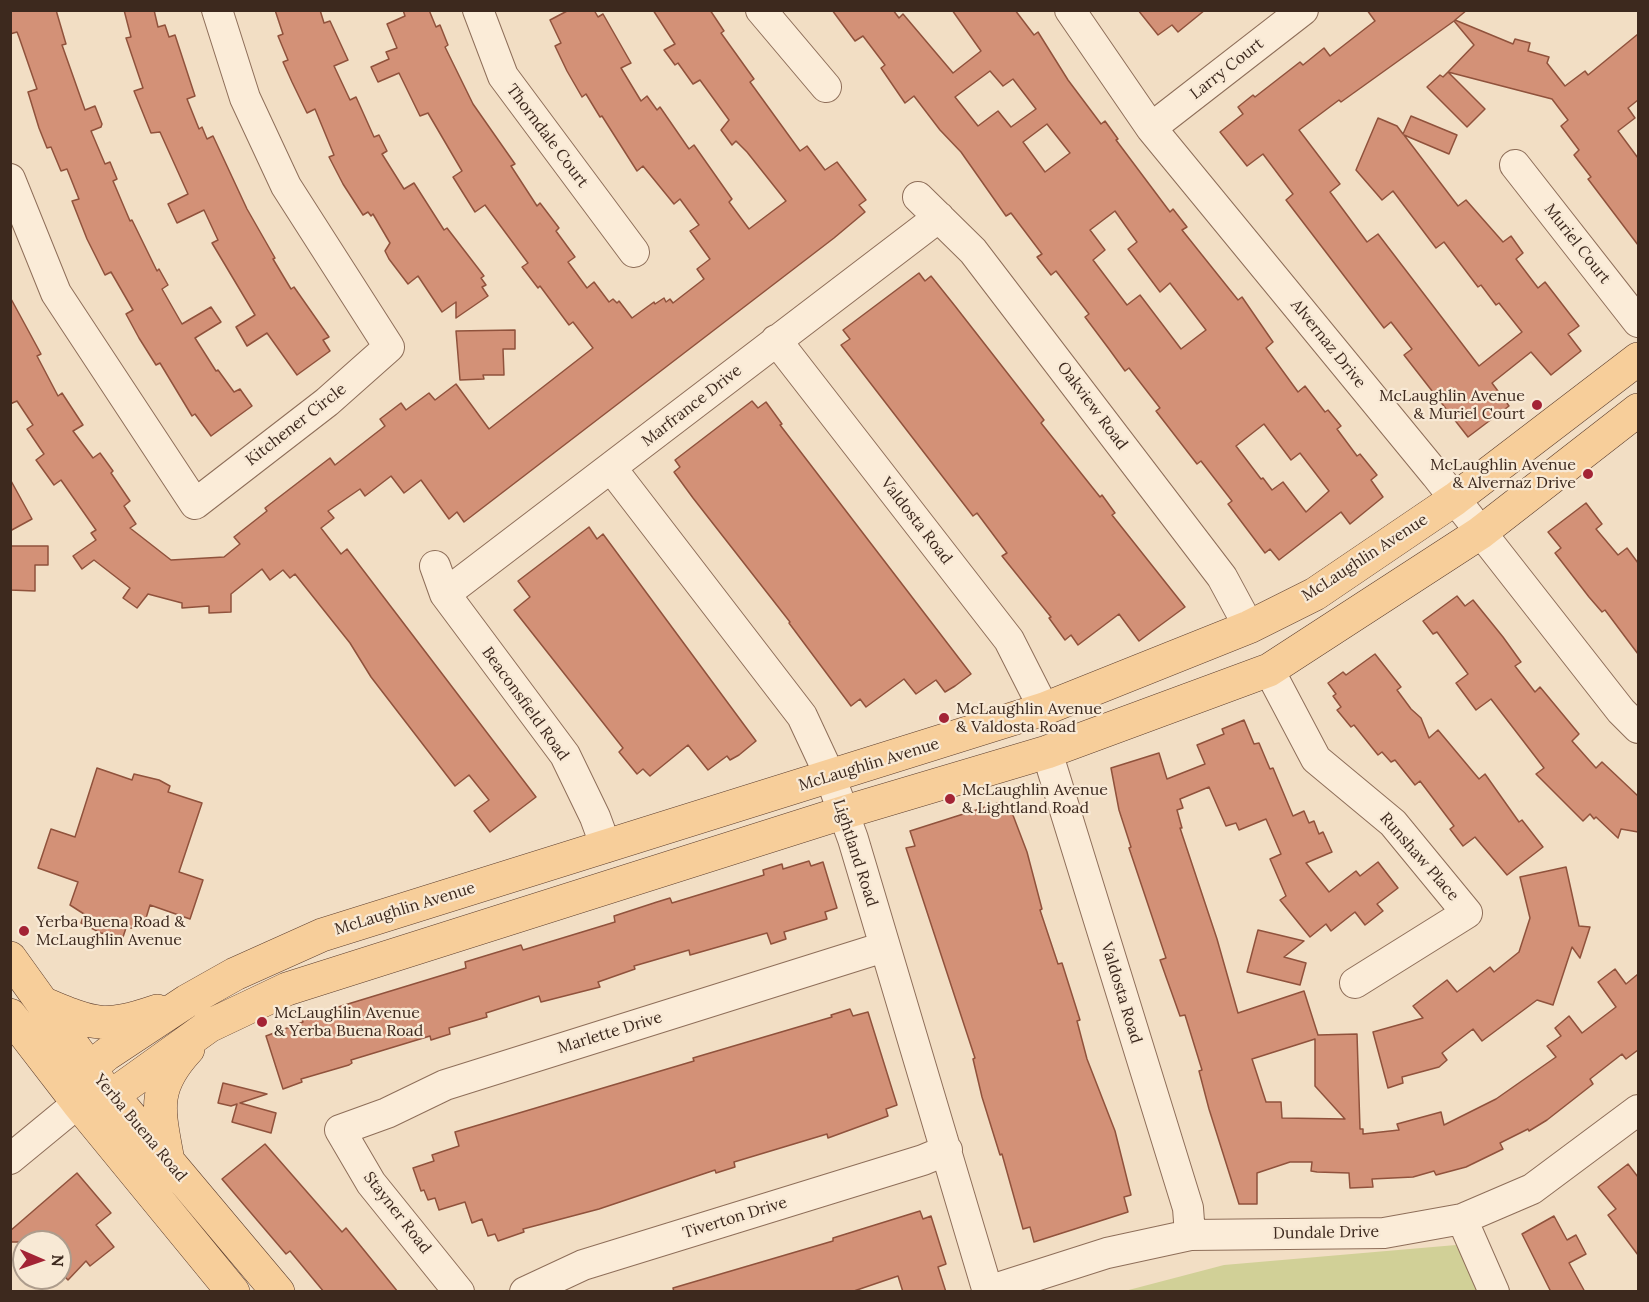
<!DOCTYPE html>
<html>
<head>
<meta charset="utf-8">
<style>
	body { margin:0 }
	#map { position:relative; width:1649px; height:1302px; overflow:hidden; background:#f2dec4; font-family:Lora,serif }
	canvas { display:block }
	.frame { position:absolute; inset:0; border:12px solid #3d291e; pointer-events:none }
	.north { position:absolute; left:12px; top:1230px; width:60px; height:60px; box-sizing:border-box; background:#f8e9d5; border:2px solid #ad9c8c; border-radius:50%; rotate:92deg; font-size:16px; font-weight:700; line-height:24px; text-align:center; color:#3d291e }
	.north::after { content:''; display:block; margin:auto; width:21px; height:27px; background:#a32335; clip-path:polygon(50% 0,100% 100%,50% 72%,0 100%) }
</style>
</head>
<body>
<div id="map">
<canvas width="1649" height="1302"></canvas>
<div class="frame"></div>
<div class="north">N</div>
</div>
<script>
const ctx = document.querySelector('canvas').getContext('2d');
ctx.lineJoin = 'round';
function paint(path, color) {
  ctx.fillStyle = color;
  ctx.fill(path, 'evenodd');
}
function strokePath(path, color, width, dash) {
  ctx.strokeStyle = color;
  ctx.lineWidth = width;
  ctx.lineCap = dash ? 'butt' : 'round';
  ctx.setLineDash(dash || []);
  ctx.stroke(path);
}
function label(font, color, halo, rows, align = 'center') {
  ctx.font = font + ' Lora,serif';
  ctx.lineWidth = 4.5;
  ctx.setLineDash([]);
  ctx.textBaseline = 'middle';
  ctx.strokeStyle = halo;
  ctx.fillStyle = color;
  for (const [text, x, y, turn = 0] of rows) {
    ctx.save();
    ctx.translate(x, y);
    ctx.rotate((+turn || 0) * Math.PI / 180);
    ctx.textAlign = isNaN(turn) ? turn : align;
    if (halo) ctx.strokeText(text, 0, 0);
    ctx.fillText(text, 0, 0);
    ctx.restore();
  }
}
const green = new Path2D(`
	M1456,1245L1479,1291L1121,1292L1224,1265Z`);
const building = new Path2D(`
	M10,10H56L66,44L62,45L85,110L95,106L102,124L101,127L91,131L105,164L110,162L117,179L113,181L130,221L132,220L157,271L159,269L168,285L162,289L182,324L211,307L221,322L195,338L216,371L218,370L234,392L240,389L252,406L211,436L195,414L192,416L160,363L156,365L139,338L126,314L133,310L111,272L105,275L87,239L72,201L79,199L67,169L61,171L51,147L47,148L39,128L28,92L37,89L19,37L17,32L10,34Z
	M124,10H154L158,27L165,25L169,37L175,35L195,96L187,99L199,129L202,127L207,139L213,136L247,209L275,258L273,259L291,289L294,287L329,337L323,340L330,351L297,375L267,333L247,346L236,327L255,315L212,243L218,240L204,210L177,223L168,204L188,194L160,132L151,133L134,91L143,88L126,38L131,37Z
	M275,10H320L324,23L330,21L348,60L334,66L350,100L356,97L374,137L379,135L387,151L382,154L404,189L414,183L444,230L447,228L484,276L481,278L486,285L482,287L488,296L456,318V302L442,312L418,276L408,284L389,259L385,251L390,243L373,214L371,216L368,212L363,215L343,184L329,157L334,155L315,109L307,113L292,82L283,62L288,60L278,36L283,34Z
	M403,10H429L436,27L440,25L448,45L445,47L473,104L515,164L511,166L537,206L540,203L559,228L556,231L575,257L568,262L587,288L594,282L609,302L613,299L617,303L619,301L632,318L654,302L655,304L664,298L666,302L670,299L673,303L704,279L697,269L710,259L690,231L699,225L680,199L674,204L643,166L637,171L602,116L600,117L586,94L582,97L567,71L555,46L561,43L550,20L569,10H594L598,17L603,14L631,63L621,68L641,101L647,96L657,110L660,107L689,149L694,145L732,199L729,202L749,229L786,201L747,152L736,141L732,145L721,130L729,120L700,80L693,84L678,63L675,65L664,50L675,44L653,10H710L724,31L721,33L754,79L750,82L800,151L807,146L825,170L837,162L866,200L859,205L865,212L834,238L464,522L457,512L449,519L421,480L404,493L391,476L365,496L360,489L328,511L334,518L321,528L341,554L347,549L536,797L490,832L474,811L489,800L469,775L455,786L371,677L350,643L295,574L290,578L283,570L270,580L262,569L231,594V612L209,613V606L182,608V603L148,594L137,608L123,598L130,588L94,560L82,569L73,556L96,540L91,533L96,530L61,480L54,485L36,460L44,454L27,429L33,425L17,401L10,404V297L41,354L37,356L58,396L62,393L83,425L73,431L93,458L100,453L113,471L111,473L130,501L124,506L136,524L130,528L171,560L224,557L240,544L234,537L267,511L265,508L330,458L335,465L385,426L380,419L401,403L406,410L429,393L435,400L456,384L489,429L593,348L573,322L569,325L540,286L538,288L522,267L528,263L485,205L475,212L453,177L462,171L428,113L420,116L399,73L378,82L371,67L389,59L386,52L397,48L387,24L405,16Z
	M832,10H893L899,18L903,14L953,73L981,51L952,10H1015L1034,35L1038,32L1068,80L1101,124L1105,121L1118,139L1116,140L1170,212L1173,209L1187,227L1182,230L1238,300L1242,297L1273,342L1266,348L1298,392L1305,386L1325,412L1328,410L1341,426L1337,429L1357,456L1360,454L1377,475L1371,480L1383,497L1350,524L1341,512L1279,560L1270,549L1265,553L1228,504L1232,501L1201,461L1197,464L1156,411L1160,408L1129,368L1125,371L1109,349L1085,317L1089,314L1056,271L1051,275L1037,257L1042,254L1011,213L1006,216L961,152L940,130L914,96L905,103L881,68L885,65L863,36L855,41ZM990,71L1003,86L1013,79L1036,109L1011,127L998,111L978,126L955,97ZM1047,124L1070,153L1045,172L1023,142ZM1115,211L1137,242L1128,249L1160,292L1170,283L1206,330L1181,349L1140,295L1127,305L1093,260L1105,250L1090,230ZM1264,424L1291,460L1300,453L1329,491L1306,512L1283,482L1272,490L1263,478L1261,479L1236,446Z
	M1138,10H1205L1178,32L1172,25L1158,35Z
	M1367,10H1467L1455,20L1513,44L1515,39L1530,43L1528,51L1549,57L1547,63L1565,86L1585,71L1588,75L1638,34V100L1628,108L1635,118L1618,131L1638,158V245L1588,179L1591,177L1574,155L1579,150L1561,126L1568,120L1552,99L1448,72L1474,45L1454,21L1341,102L1339,100L1299,130L1340,184L1330,192L1367,242L1378,234L1479,366L1522,332L1499,303L1496,305L1481,285L1478,287L1444,242L1436,248L1393,191L1382,200L1356,170L1378,118L1397,126L1403,134L1411,116L1457,135L1449,154L1404,135L1458,206L1466,200L1503,242L1511,236L1523,253L1516,259L1538,288L1545,282L1579,326L1568,334L1581,351L1551,375L1531,352L1492,383L1509,406L1468,437L1404,355L1412,349L1391,322L1384,328L1286,200L1293,194L1263,154L1247,166L1220,132L1243,114L1238,107L1253,95L1255,97L1300,62L1303,65L1324,48L1330,56L1375,21Z
	M1448,72L1485,109L1467,127L1427,87L1440,75L1443,77Z
	M919,273L925,281L931,276L955,306L1044,420L1041,423L1100,497L1102,495L1115,513L1112,515L1185,607L1139,641L1119,614L1078,645L1071,635L1065,640L1049,618L1051,617L1002,556L1007,553L977,513L973,516L841,345L850,339L843,330Z
	M515,330V349H503L504,375H483L484,379L460,380L456,331Z
	M752,401L758,408L766,402L782,424L780,425L971,674L955,686L945,692L936,680L916,694L904,679L866,707L860,699L851,706L789,623L790,622L693,498L674,472L680,467L675,460Z
	M10,479L32,519L10,531Z
	M1586,503L1602,524L1596,529L1618,555L1627,548L1638,563V654L1605,610L1602,612L1589,597L1555,553L1561,548L1548,532Z
	M589,527L597,539L603,534L756,741L739,755L730,760L727,756L708,770L688,745L650,776L643,769L637,774L619,752L623,748L514,610L530,597L518,581Z
	M10,546H48V565H35V591L10,590Z
	M1457,596L1465,606L1473,600L1503,637L1521,662L1515,666L1535,692L1540,687L1579,734L1572,741L1596,768L1602,762L1638,796V832L1621,829L1618,838L1596,817L1594,819L1590,814L1583,821L1536,774L1544,768L1491,699L1476,710L1456,683L1468,674L1437,632L1433,634L1423,621Z
	M1375,654L1401,687L1397,690L1411,709L1421,718L1429,738L1438,730L1479,779L1485,774L1519,822L1522,820L1543,847L1507,875L1475,837L1463,846L1450,829L1454,826L1420,781L1415,785L1395,760L1391,762L1382,752L1378,755L1354,725L1351,727L1337,710L1341,707L1333,696L1336,694L1328,683L1343,672L1346,675Z
	M1244,720L1254,744L1259,743L1270,769L1273,768L1293,816L1304,811L1309,823L1314,821L1319,834L1323,832L1332,852L1306,863L1329,892L1356,871L1360,876L1378,862L1398,888L1377,904L1383,911L1365,925L1355,912L1331,931L1326,924L1310,937L1280,900L1286,896L1270,859L1281,854L1266,819L1239,830L1236,823L1226,826L1209,787L1180,799L1183,808L1177,810L1182,828H1180L1217,939L1238,1013L1304,991L1318,1035L1357,1034L1360,1129H1363V1134L1399,1130L1397,1124L1441,1112L1444,1125L1496,1099L1556,1057L1547,1046L1561,1036L1555,1028L1569,1016L1582,1033L1616,1007L1598,982L1615,969L1626,984L1638,974V1050L1626,1059L1622,1054L1590,1079L1593,1084L1547,1120L1529,1131L1528,1129L1500,1143L1503,1149L1466,1167L1436,1175L1434,1171L1413,1177L1372,1179L1373,1187L1350,1188L1349,1173L1317,1172L1311,1171L1312,1162H1290L1257,1173V1204H1239L1209,1109L1199,1071L1202,1070L1185,1015L1180,1016L1160,960L1166,958L1129,848L1131,847L1119,810L1111,768L1159,753L1167,779L1205,764L1197,745L1224,734L1222,729ZM1315,1039V1086L1345,1119L1282,1118L1281,1102H1266L1252,1059Z
	M97,768L132,780L134,774L159,780L170,786L168,792L202,803L179,872L203,880L190,919L150,905L143,928H126L123,937L101,933L81,923L84,914L70,905L78,882L38,868L51,829L75,837Z
	M1001,802L1004,812L1011,810L1027,852L1042,909L1040,910L1058,964L1062,963L1080,1020L1077,1021L1087,1059L1115,1131L1131,1195L1124,1197L1128,1212L1034,1242L1030,1227L1023,1229L1002,1154L1000,1155L982,1097L973,1059L975,1058L906,848L915,846L910,831Z
	M809,861L811,866L823,862L837,908L825,912L827,919L784,932L786,939L771,944L767,933L690,955L689,950L634,966L635,969L598,982L600,987L541,1002L539,996L486,1013L487,1017L449,1028L450,1034L431,1040L430,1036L351,1060L352,1063L349,1065L301,1079L302,1082L283,1089L266,1036L303,1022L302,1018L466,968L465,962L521,945L523,950L615,922L614,916L657,902L670,898L672,903L764,875L763,870L782,864L783,869Z
	M1566,867L1579,926L1590,927L1580,958L1572,947L1553,1005L1537,1000L1482,1041L1473,1029L1442,1053L1447,1060L1439,1067L1402,1077L1403,1083L1388,1088L1373,1032L1423,1018L1413,1006L1447,980L1457,992L1490,967L1494,972L1519,952L1530,918L1520,877Z
	M1258,930L1304,941L1284,957L1306,963L1300,985L1247,972Z
	M850,1009L853,1016L868,1012L897,1105L886,1109L888,1116L828,1138L827,1134L734,1162L735,1167L716,1173L715,1170L599,1209L523,1229L524,1232L498,1241L495,1234L488,1236L482,1219L472,1223L465,1202L439,1210L435,1198L428,1200L424,1190L421,1191L413,1168L434,1161L432,1155L459,1146L455,1132L694,1061L693,1058L832,1017L831,1015Z
	M223,1083L267,1094L240,1103L276,1113L271,1133L232,1122L237,1104L231,1106L218,1103Z
	M265,1144L342,1232L346,1228L398,1292H324L290,1251L286,1254L222,1179Z
	M1628,1164L1638,1177V1255L1608,1215L1616,1209L1598,1187Z
	M77,1173L111,1213L96,1225L114,1247L90,1266L86,1261L68,1280L60,1272V1242H10V1231Z
	M920,1211L923,1219L931,1216L946,1264L938,1267L946,1292H903L898,1276L851,1292H674L673,1288L833,1241V1238Z
	M1554,1216L1567,1240L1576,1235L1586,1254L1569,1263L1585,1292H1551L1522,1234Z`);
const minor = new Path2D(`
	M478,10L503,76L634,252
	M761,10L826,87
	M1070,10L1151,128L1436,475L1621,711L1638,728
	M1151,128L1303,10
	M1515,165L1638,322
	M10,179L56,293L195,504L327,402L389,347L286,186L245,98L217,10
	M918,197L973,251L1222,577L1249,627
	M776,340L1009,640L1044,709
	M612,469L802,716L830,776L853,839L988,1292
	M435,566L445,594L565,755L595,817L606,847
	M445,594L939,217
	M1269,670L1316,759L1393,823L1467,913L1355,983
	M1047,752L1188,1208L1190,1235
	M10,1159L78,1103
	M1462,1219L1494,1292
	M988,1291L1107,1253L1190,1235L1384,1233L1462,1219L1532,1189L1638,1110
	M459,1292L371,1183L340,1130L387,1113L445,1085L884,947
	M525,1292L583,1265L923,1160L947,1150`);
const major = new Path2D(`
	M10,958L110,1097L125,1110L278,1292
	M45,1004C95,1025 104,1029 157,1011
	M10,1015L78,1103L233,1292
	M78,1103L90,1068L107,1054L187,1001L235,974L322,935L1044,709L1249,627L1315,594L1455,499L1638,359
	M78,1103L110,1097L209,1026L287,989L842,813L1047,752L1269,670L1480,533L1638,410
	M168,1161C159,1111 151,1089 188,1049`);
const markers = [
	[1537,405,6,"#a32335"],
	[1588,474,6,"#a32335"],
	[944,718,6,"#a32335"],
	[950,799,6,"#a32335"],
	[24,931,6,"#a32335"],
	[262,1022,6,"#a32335"]
];
const streetNames = [
	["Larry Court",1227,69,-38],
	["Thorndale Court",547,136,53],
	["Muriel Court",1577,244,52],
	["Alvernaz Drive",1328,344,51],
	["Marfrance Drive",692,406,-38],
	["Oakview Road",1092,406,53],
	["Kitchener Circle",296,425,-38],
	["Valdosta Road",916,521,52],
	["McLaughlin Avenue",1365,558,-33],
	["Beaconsfield Road",525,704,54],
	["McLaughlin Avenue",869,765,-17],
	["Lightland Road",855,853,72],
	["Runshaw Place",1419,857,49],
	["McLaughlin Avenue",405,909,-17],
	["Valdosta Road",1121,993,73],
	["Marlette Drive",610,1033,-17],
	["Yerba Buena Road",140,1128,50],
	["Stayner Road",397,1213,52],
	["Tiverton Drive",735,1218,-17],
	["Dundale Drive",1326,1233,-1]
];
const poiNames = [
	["McLaughlin Avenue",1525,396,"right"],
	["& Muriel Court",1525,414,"right"],
	["McLaughlin Avenue",1576,465,"right"],
	["& Alvernaz Drive",1576,483,"right"],
	["McLaughlin Avenue",956,709],
	["& Valdosta Road",956,727],
	["McLaughlin Avenue",962,790],
	["& Lightland Road",962,808],
	["Yerba Buena Road &",36,922],
	["McLaughlin Avenue",36,940],
	["McLaughlin Avenue",274,1013],
	["& Yerba Buena Road",274,1031]
];
paint(green, '#d1d097');
paint(building, '#d39177');
strokePath(building, '#90523c', 1.5);
strokePath(minor, '#8e6e59', 32);
strokePath(major, '#5c3d2d', 34);
strokePath(minor, '#fbecd8', 30);
strokePath(major, '#f7ce9a', 33);
for (const [x, y, r, color] of markers) {
  const dot = new Path2D();
  dot.arc(x, y, r, 0, 2 * Math.PI);
  ctx.fillStyle = color;
  ctx.fill(dot);
  strokePath(dot, '#f8e9d5', 2);
}
label('16px', '#3d291e', '#f8e9d5', streetNames);
label('16px', '#3d291e', '#f8e9d5', poiNames, 'left');
</script>
</body>
</html>
